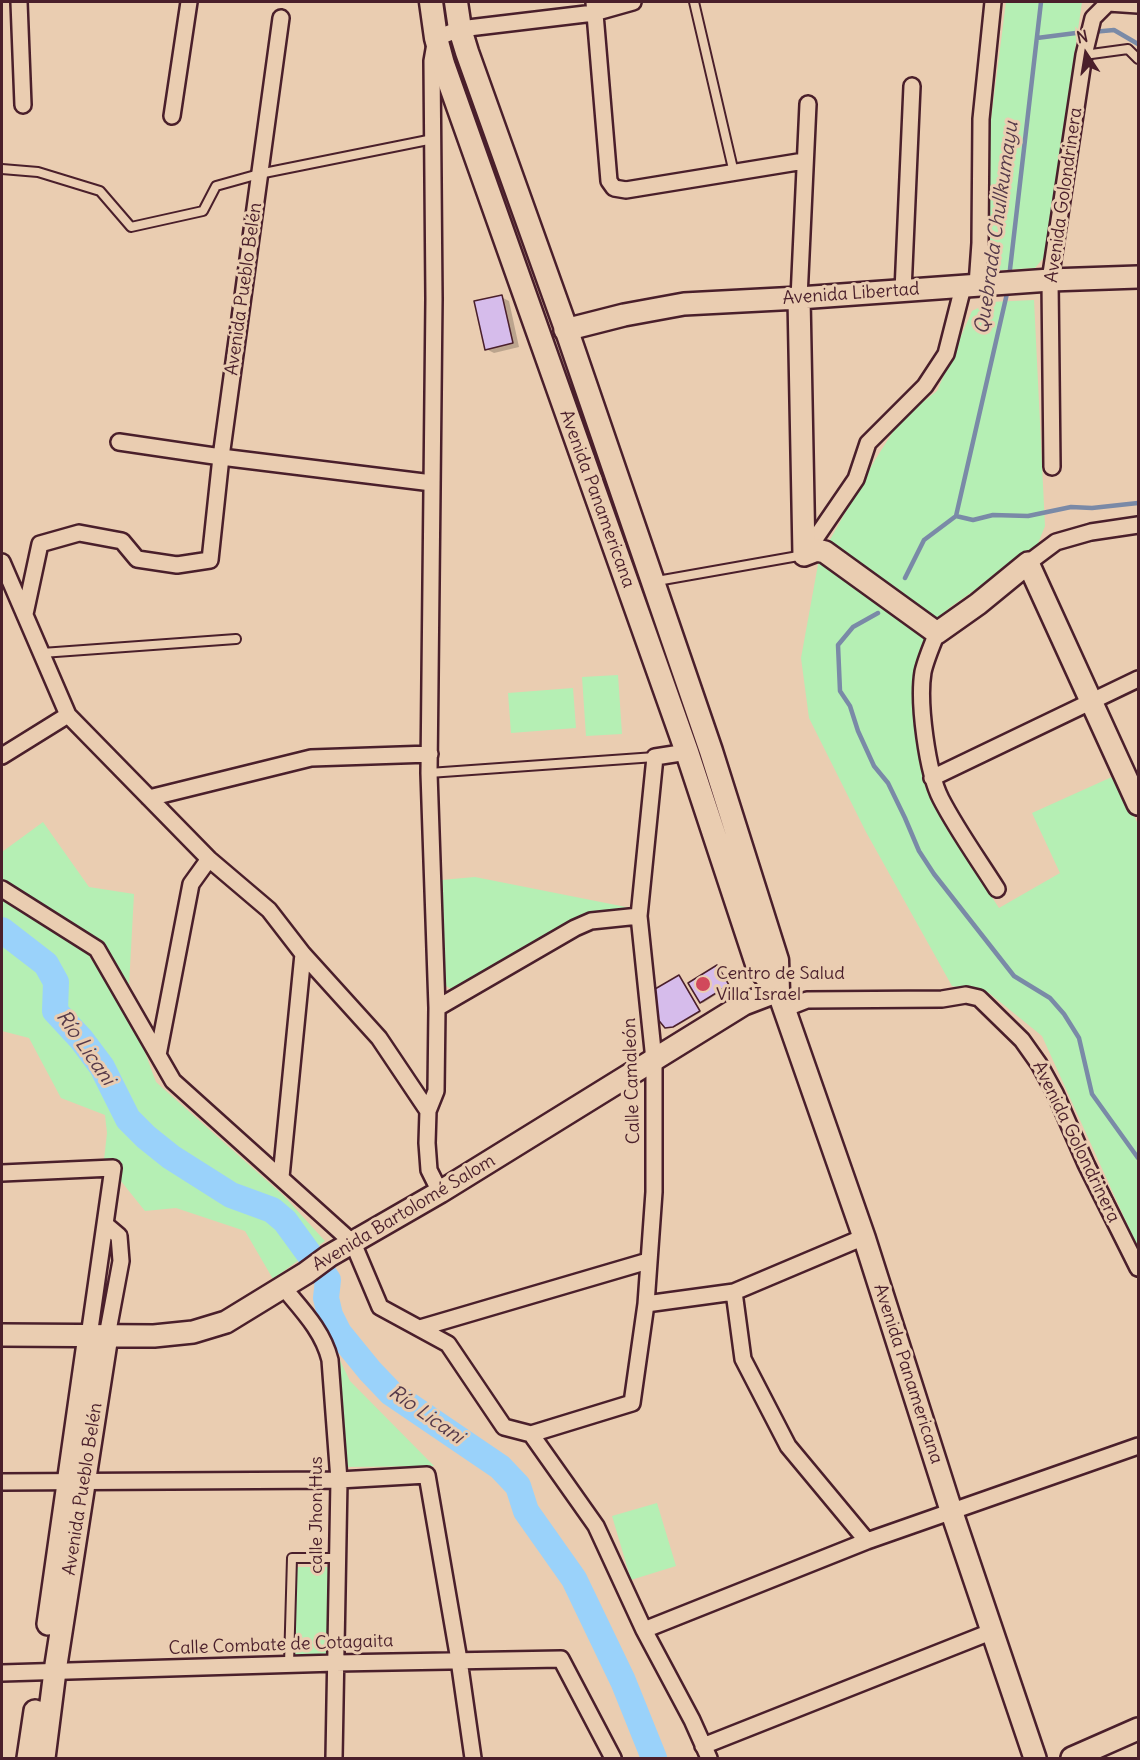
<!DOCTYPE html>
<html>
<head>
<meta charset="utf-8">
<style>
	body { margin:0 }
	#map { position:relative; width:1140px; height:1760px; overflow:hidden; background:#eacdb1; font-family:Delius,sans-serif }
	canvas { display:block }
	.frame { position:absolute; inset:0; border:3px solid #4a1f2b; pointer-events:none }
	.north { position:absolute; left:1056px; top:24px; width:60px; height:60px; -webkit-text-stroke:4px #eacdb1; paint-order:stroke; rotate:348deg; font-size:16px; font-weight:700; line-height:24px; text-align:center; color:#4a1f2b }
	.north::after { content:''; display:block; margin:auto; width:21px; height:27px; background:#4a1f2b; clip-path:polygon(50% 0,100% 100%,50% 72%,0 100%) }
</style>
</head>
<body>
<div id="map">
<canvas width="1140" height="1760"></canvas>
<div class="frame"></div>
<div class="north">N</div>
</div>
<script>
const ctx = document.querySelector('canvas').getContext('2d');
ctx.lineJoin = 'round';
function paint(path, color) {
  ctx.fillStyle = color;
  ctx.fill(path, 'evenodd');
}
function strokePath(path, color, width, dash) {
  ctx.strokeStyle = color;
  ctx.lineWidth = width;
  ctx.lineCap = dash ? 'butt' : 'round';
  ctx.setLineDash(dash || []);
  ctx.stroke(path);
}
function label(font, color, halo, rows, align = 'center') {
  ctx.font = font + ' Delius,sans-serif';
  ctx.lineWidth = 6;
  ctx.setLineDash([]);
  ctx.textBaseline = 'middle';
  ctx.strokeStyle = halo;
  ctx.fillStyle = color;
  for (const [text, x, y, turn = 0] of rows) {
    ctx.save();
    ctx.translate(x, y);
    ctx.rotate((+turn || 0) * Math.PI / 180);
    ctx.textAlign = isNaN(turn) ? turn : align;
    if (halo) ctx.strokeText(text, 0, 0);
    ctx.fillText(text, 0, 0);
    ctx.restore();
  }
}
const green = new Path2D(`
	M1006,2H1082L1045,256L1035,268L985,271L990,127Z
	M1034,300L1045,526L1037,546L949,608L925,636L920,655L915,698L926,783L947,829L999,908L1060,873L1032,813L1114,776L1138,824V1248L1042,1036L989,993L952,986L866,832L809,718L801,658L819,559L875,460L901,419L937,391L972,311L990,302Z
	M618,675L622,734L586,736L582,677Z
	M573,688L576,728L511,733L508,693Z
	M43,822L89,887L134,894L129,986L104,942L2,881V852Z
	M475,877L631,908L580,917L451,989L446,986L444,979L441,880Z
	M2,897L86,951L136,1028L156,1082L284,1196L325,1241L273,1279L245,1231L176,1208L145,1211L104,1160L107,1133L105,1115L61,1098L29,1038L2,1031Z
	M336,1352L350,1381L434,1466L346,1467Z
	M657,1503L676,1566L631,1580L612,1516Z
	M296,1567H331L330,1657H295Z`);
const shadow = new Path2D(`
	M501,297L509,301L519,347L494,353L486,349Z
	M718,968L730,986L703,1003L701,1002Z
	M679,976L701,1012L675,1027L668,1028L666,1026Z`);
const stream = new Path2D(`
	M1092,32L1114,30L1138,44
	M1037,38L1076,33
	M1009,278L1041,2
	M956,516L973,520L993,515L1028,516L1071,507L1092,508L1138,503
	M905,578L924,540L956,516L1008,289
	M878,613L853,627L838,645L840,691L850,706L858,731L874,766L888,783L905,818L919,851L934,874L1014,976L1050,998L1064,1014L1079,1038L1092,1094L1138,1158`);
const river = new Path2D(`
	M2,930L46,964L56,982L55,1011L81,1039L102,1067L128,1119L146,1137L171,1157L231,1195L272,1210L285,1221L328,1280L326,1298L330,1315L339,1333L370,1371L391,1393L500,1467L518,1486L526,1511L574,1579L623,1681L654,1758`);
const building = new Path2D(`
	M502,295L513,343L485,350L474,301Z
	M717,965L729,985L700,1003L688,983Z
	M679,975L700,1011L673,1027L665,1028L656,1017L655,989Z`);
const lane = new Path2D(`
	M694,2L734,173
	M1084,55L1128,49L1138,59
	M2,169L38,172L100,191L131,227L203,211L216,186L259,174L433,139
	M657,581L804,555
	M42,653L236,639
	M429,773L655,757
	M289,1664L292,1558H338`);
const street = new Path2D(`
	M19,2L23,105
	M594,2L609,181L614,188L626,190L804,161
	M172,116L189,2
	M977,285L980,243L981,119L993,2
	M903,291L912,86
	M799,298L808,104
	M119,442L221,457L432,483
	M1052,467L1050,280L1084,55L1093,18L1108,3L1138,5
	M804,555L856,479L868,443L925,386L946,354L963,287
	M2,562L68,715L209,859L269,910L303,954L379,1038L428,1111
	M1028,563L1056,542L1091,532L1138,525
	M25,614L40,544L79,533L122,541L137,559L177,565L210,560L221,457L281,18
	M937,633C932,645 926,659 923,672C918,702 927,772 941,799C957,830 978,859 997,889
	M2,756L68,715
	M932,778L1138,679
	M149,798L311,758L430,754
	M2,889L97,949L173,1081L353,1243L380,1307L448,1344L504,1427L531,1434L632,1403L646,1304L654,1192V1060L639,916L655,757L687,752
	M437,1008L575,928L591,921L639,916
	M784,1009L807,1000L942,999L966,995L979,998L1022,1040L1039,1064L1055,1093L1086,1164L1138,1268
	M158,1055L191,884L209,859
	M2,1173L113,1168L89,1336
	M281,1177L303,954
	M440,1192L429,1170L427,1143L428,1111L436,1091L437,1008L429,773L434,299L432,61L436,38L460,29L594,13L633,2
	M106,1225L119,1236L121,1261L107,1336
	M283,1287C302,1310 323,1331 330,1360L339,1480L334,1758
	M734,1292L743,1359L788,1446L867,1541
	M646,1304L734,1292L864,1237
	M420,1328L648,1261
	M531,1434L596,1526L644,1630L692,1720L709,1758
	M2,1482L339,1480L427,1475L459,1660L473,1758
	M644,1630L867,1541L1138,1446
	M2,1673L336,1663L561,1659L613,1758
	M703,1746L993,1631`);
const secondary = new Path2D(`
	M799,298L804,555L817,550L825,552L937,633L978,604L1028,563L1138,804
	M565,330L624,315L684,304L799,298L1050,280L1138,277
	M2,1335L154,1336L193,1332L226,1322L306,1273L329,1256L440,1192L744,1004L778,991L864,1237L951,1510L1035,1758
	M48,1624L89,1336
	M28,1758L35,1711
	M44,1758L55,1671L107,1336
	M1072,1758L1138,1729`);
const primary = new Path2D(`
	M431,2L436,38L443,64L687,752L758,967L778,991
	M456,2L460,29L467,52L569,337L711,751L777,960L778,991`);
const markers = [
	[703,984,8,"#d1495b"]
];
const streetNames = [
	["Avenida Golondrinera",1064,195,-82],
	["Avenida Pueblo Belén",244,289,-82],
	["Avenida Libertad",851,294,-4],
	["Avenida Panamericana",597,499,70],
	["Calle Camaleón",632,1081,-92],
	["Avenida Golondrinera",1076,1142,64],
	["Avenida Bartolomé Salom",404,1213,-31],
	["Avenida Panamericana",908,1374,72],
	["Avenida Pueblo Belén",83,1489,-81],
	["calle Jhon Hus",317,1515,-90],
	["Calle Combate de Cotagaita",281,1645,-2]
];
const poiNames = [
	["Centro de Salud",716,974],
	["Villa Israel",716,995]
];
const waterNames = [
	["Quebrada Chullkumayu",997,228,-82],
	["Río Licani",85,1048,55],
	["Río Licani",426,1415,35]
];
paint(green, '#b5efb4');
paint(shadow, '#0003');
strokePath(stream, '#7a8aa7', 4.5);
strokePath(river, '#9ad2fa', 26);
paint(building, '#d6bceb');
strokePath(building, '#4a1f2b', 1.5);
strokePath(lane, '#4a1f2b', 12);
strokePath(street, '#4a1f2b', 20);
strokePath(secondary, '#4a1f2b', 26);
strokePath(primary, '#4a1f2b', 27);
strokePath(lane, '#eacdb1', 8);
strokePath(street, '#eacdb1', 15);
strokePath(secondary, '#eacdb1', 21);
strokePath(primary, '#eacdb1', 22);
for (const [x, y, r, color] of markers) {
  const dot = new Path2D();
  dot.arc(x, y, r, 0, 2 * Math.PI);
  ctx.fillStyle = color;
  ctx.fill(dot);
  strokePath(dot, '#eacdb1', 2);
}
label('18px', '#4a1f2b', '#eacdb1', streetNames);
label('18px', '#4a1f2b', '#eacdb1', poiNames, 'left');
label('italic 20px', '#563a4a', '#eacdb1', waterNames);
</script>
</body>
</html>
